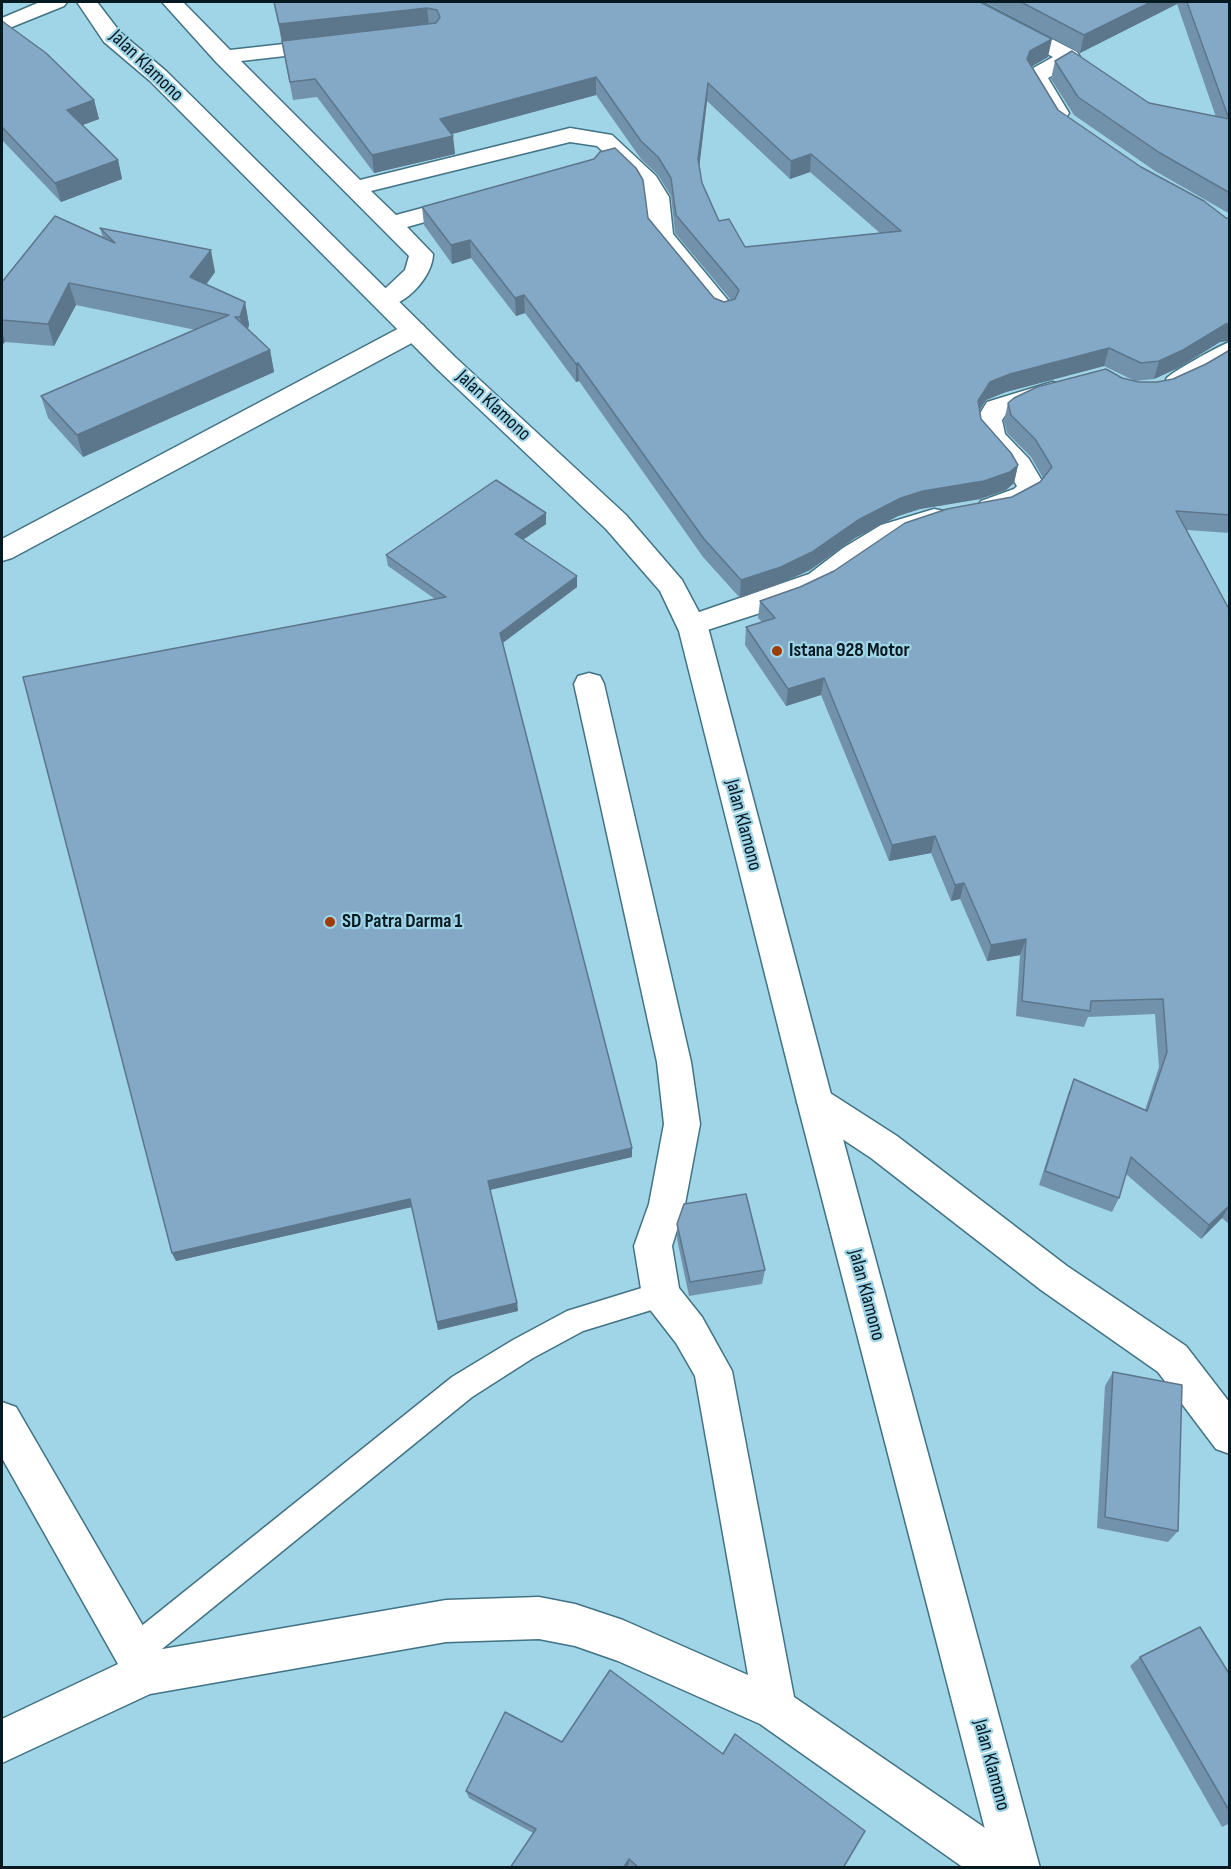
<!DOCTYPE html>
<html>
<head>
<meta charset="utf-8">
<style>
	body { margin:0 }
	#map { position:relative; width:1231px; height:1869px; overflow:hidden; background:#a0d4e7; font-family:"Sofia Sans Condensed",sans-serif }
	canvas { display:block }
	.frame { position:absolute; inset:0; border:3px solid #051920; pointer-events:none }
</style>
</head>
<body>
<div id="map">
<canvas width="1231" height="1869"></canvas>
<div class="frame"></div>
</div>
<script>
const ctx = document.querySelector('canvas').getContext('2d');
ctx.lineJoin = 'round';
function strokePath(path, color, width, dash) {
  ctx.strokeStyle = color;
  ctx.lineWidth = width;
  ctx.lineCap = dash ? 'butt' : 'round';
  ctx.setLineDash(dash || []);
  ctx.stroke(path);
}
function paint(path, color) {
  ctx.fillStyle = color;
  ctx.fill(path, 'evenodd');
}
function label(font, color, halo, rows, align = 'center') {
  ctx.font = font + ' "Sofia Sans Condensed",sans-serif';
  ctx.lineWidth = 4.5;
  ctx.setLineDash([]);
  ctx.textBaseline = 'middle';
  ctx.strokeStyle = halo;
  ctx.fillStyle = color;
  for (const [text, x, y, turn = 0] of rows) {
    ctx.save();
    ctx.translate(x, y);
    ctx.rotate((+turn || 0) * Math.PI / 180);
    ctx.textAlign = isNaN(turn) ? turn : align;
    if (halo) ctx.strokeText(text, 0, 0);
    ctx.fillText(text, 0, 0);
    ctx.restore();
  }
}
const lane = new Path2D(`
	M661,1282L671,1286L675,1295L671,1304L583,1331L533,1358L472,1397L146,1662L135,1666L124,1662L120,1651L124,1640L452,1377L513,1340L567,1311Z`);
const street = new Path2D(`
	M40,2H67L64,6L2,31V18Z
	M162,2H183L230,50L329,39L337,40L340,45L337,50L329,51L241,61L360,180L570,128L612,135L656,176L669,197L673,234L736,310L733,315L724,318L715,315L649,235L645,197L638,185L597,146L570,142L371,191L396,215L467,196L475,198L479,203L475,208L407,227L433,254C433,278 400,313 375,306L372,301L405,270L409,256L216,62Z
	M958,2H981L1077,52L1080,57L1077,62L1048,78L1069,113L1066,118L1058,120L1050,118L1025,76L1028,71L1053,57L974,15Z
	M414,323L423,325L427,331L423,337L12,558L2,561V539L405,325Z
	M1230,342V362C1212,373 1191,391 1170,385L1166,379C1170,373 1220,345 1230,342Z
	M1052,382L1061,384L1065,390L1061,396L1006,414L1002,420L1005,434L1029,459L1045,486L1034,503L991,517L981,515L977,508L981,501L1014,489L1017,486C1007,467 988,454 980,439C977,434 977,426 976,420L987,402Z
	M934,509L944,511L948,518L944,525L901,539L863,562L829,588L794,602L692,635L682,632L678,625L682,618L809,574L843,548L881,525Z
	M589,673L600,676L604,684L691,1062L700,1124L685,1204L672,1246L679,1288L702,1317L732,1371L794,1697L1020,1852L1026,1868H964L760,1724L618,1661L575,1646L539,1639L446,1642L150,1694L2,1763V1719L118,1664L2,1458V1402L16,1407L157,1650L446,1600L539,1597L575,1604L623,1620L748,1675L695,1376L676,1343L648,1307L642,1295L634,1246L649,1204L664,1124L657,1062L574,684L578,676Z
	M815,1087L827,1091L897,1136L1067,1266L1186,1346L1230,1403V1454L1216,1449L1158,1372L1041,1290L871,1158L803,1113L797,1102L803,1091Z`);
const secondary = new Path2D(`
	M77,2H97L120,32L166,71L455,357L626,515L682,580L709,631L833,1102L1040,1868H995L797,1102L679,631L660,591L606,529L437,369L150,81L104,42Z`);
const wall = new Path2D(`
	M274,2H980L1048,57L1031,67L1058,110L1220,342L1178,368L1154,379L1135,381L1104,366L1006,392L986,400L979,411L981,419L1018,465L1014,483L1006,490L980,499L920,509L898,516L855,538L810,570L779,584L740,598L703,557L579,381L576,382L525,313L516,316L471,258L452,264L424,225L422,207L648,218L714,298L724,302L731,300L675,233L671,196L658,175L641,159L596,95L452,134L455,154L374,173L317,97L293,100ZM707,101L790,179L810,172L880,233L745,247L719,221L702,183L699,165Z
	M985,2H1230V214L1155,171L1074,115L1051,79L1055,61L1149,103L1216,117L1177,4L1080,53Z
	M2,21L94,100L99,119L82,125L118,160L122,179L61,202L2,140Z
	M100,228L215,272L206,285L245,302L249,325L248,329L270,350L274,372L83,457L48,418L41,396L196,330L76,305L54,346L5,342L2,345V282L103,238Z
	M1230,350V533L1187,530L1230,611V1225L1222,1218L1201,1239L1126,1174L1119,1198L1112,1212L1039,1185L1068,1094L1074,1079L1145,1110L1159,1067L1155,1014L1088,1017L1084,1027L1016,1016L1020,955L987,961L960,899L951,901L931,853L889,861L821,695L786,706L745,645L746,627L762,622L758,618L760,601L800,587L1012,497L1040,482L1043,478L1031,457L1007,433L1004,421L1008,403L1122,378L1139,382H1157L1173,379L1206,364Z
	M546,513V524L523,540L577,587L503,643L632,1157L490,1190L517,1303L518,1311L438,1330L412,1207L176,1261L172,1253L435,599L388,566L386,555Z
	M677,1224L765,1270L762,1284L689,1296L677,1239Z
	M1113,1372L1178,1531L1168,1542L1097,1528L1105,1386Z
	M1140,1657L1230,1675V1823L1222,1827L1130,1666Z
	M562,1742L843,1868H631L629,1865L533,1833L469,1798L466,1791Z`);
const shadedWall = new Path2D(`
	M1151,2H1178L1177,4L1080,53L1084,35Z
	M427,8L429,26L282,42L279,24Z
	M1052,39L1048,57L1027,69V59L1030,51Z
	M596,77V95L441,137L440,119Z
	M708,83L707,101L698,178V159Z
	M94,100L99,119L72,129L67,110Z
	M453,136L455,154L374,173L372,155Z
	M811,154L810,172L790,179L791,161Z
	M118,160L122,179L61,202L55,183Z
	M470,240L471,258L452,264L451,245Z
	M211,250L215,272L195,300L190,277Z
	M69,283L76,305L54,346L48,324Z
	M524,295L525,313L516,316L515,298Z
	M245,302L249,325L244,340L240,317Z
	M1230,323V341L1220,342L1178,368L1154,379L1159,361L1226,324Z
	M2,330L5,342L2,345Z
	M1109,348L1104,366L1006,392L986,400L974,419L978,401L990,382L1010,374Z
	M270,350L274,372L83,457L77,435Z
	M578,363L579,381L576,382V364Z
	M1018,465L1014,483L1006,490L980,499L920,509L898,516L855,538L810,570L779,584L740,598L741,580L901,498L923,491Z
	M546,513V524L515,545V534Z
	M577,576V587L501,644L500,633Z
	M824,678L821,695L786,706L788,689Z
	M935,836L931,853L889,861L892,845Z
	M964,883L960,899L951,901L955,885Z
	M1026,939L1020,955L987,961L991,945Z
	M632,1148V1157L489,1190L488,1181Z
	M410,1199L412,1207L176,1261L172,1253Z
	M1230,1205L1222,1218L1201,1239L1209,1225Z
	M517,1303L518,1311L438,1330L437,1322Z
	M629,1859V1865L627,1868H623Z`);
const building = new Path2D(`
	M274,2H980L1052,39L1030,51L1027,59L1058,110L1141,167L1204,201L1226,218H1230V323L1226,324L1183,350L1159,361L1141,363L1109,348L1010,374L990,382L978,401L981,419L1011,453L1018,465L1010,472L984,481L923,491L901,498L858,520L812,552L781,567L741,580L704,539L578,363L576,364L524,295L515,298L470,240L451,245L422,207L594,159L600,152L615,148L636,168L643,180L648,218L714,298L724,302L735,299L739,290L676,215L671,178L658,157L641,141L596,77L440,119L453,136L372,155L315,79L290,82L282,41L436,23L440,17L437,10L427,8L279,24ZM708,83L791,161L811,154L901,231L745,247L729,219L719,221L702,183L698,159Z
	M1021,2H1151L1084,35Z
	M1187,2H1230V193L1160,153L1078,97L1055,61L1072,51L1149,103L1229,119Z
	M2,21L46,53L94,100L67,110L118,160L55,183L2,127Z
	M55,216L115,243L100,228L211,250L190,277L245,302L240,317H235L270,350L77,435L41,396L229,315L69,283L48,324L2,320V282Z
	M1230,350V515L1176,511L1230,611V1205L1209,1225L1131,1157L1119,1198L1045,1171L1074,1079L1147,1111L1167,1052L1163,999L1091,1001L1090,1011L1022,1001L1026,939L991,945L964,883L955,885L935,836L892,845L824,678L788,689L746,627L775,618L760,601L800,587L834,571L905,523L947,509L1012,497L1040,482L1052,467L1035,439L1011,415L1008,403L1014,398L1037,387L1106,369L1122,378L1139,382H1157L1173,379L1206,364Z
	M496,480L546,513L515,534L577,576L500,633L632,1148L488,1181L517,1303L437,1322L410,1199L172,1253L23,677L446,597L386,555Z
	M746,1194L765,1270L690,1282L677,1224L684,1204Z
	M1113,1372L1182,1385L1178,1531L1105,1517Z
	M1200,1627L1230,1675V1812L1140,1657Z
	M610,1670L723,1754L735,1734L865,1831L843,1868H639L629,1859L623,1868H510L536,1829L466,1791L505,1712L562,1742Z`);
const markers = [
	[777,651,6,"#9f3c04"],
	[330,922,6,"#9f3c04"]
];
const streetNames = [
	["Jalan Klamono",146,66,44],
	["Jalan Klamono",493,406,43],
	["Jalan Klamono",743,825,75],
	["Jalan Klamono",866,1295,75],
	["Jalan Klamono",991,1765,75]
];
const poiNames = [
	["Istana 928 Motor",789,651],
	["SD Patra Darma 1",342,922]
];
strokePath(lane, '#417384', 3);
strokePath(street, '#417384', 3);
strokePath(secondary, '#417384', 3);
paint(lane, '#fff');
paint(street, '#fff');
paint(secondary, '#fff');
paint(wall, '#7291ab');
paint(shadedWall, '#5c768b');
paint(building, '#84a9c7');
strokePath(building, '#5c768b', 1.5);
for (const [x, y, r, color] of markers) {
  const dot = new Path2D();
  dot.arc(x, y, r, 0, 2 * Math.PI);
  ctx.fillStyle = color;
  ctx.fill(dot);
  strokePath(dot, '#a0d4e7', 2);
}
label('20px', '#051920', '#a0d4e7', streetNames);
label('bold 20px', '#051920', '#a0d4e7', poiNames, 'left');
</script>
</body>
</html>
